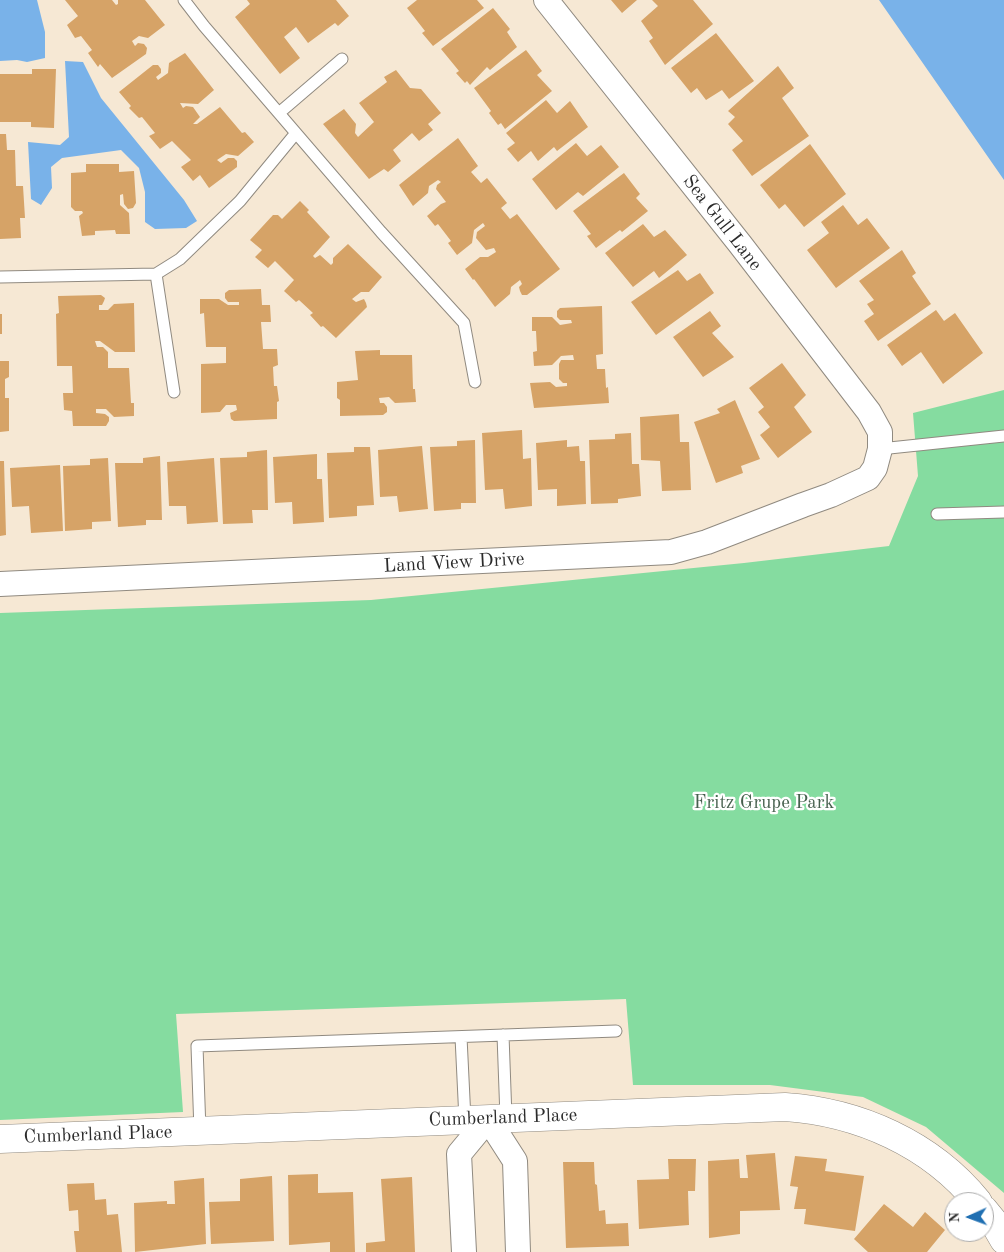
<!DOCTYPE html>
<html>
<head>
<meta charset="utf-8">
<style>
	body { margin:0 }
	#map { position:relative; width:1004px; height:1252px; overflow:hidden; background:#f6e8d4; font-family:"Old Standard TT",serif }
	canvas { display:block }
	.north { position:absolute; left:944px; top:1192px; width:50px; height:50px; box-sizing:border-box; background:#fff; border:1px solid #aaa; border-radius:50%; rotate:268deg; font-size:14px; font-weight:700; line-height:20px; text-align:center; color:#2b2b2b }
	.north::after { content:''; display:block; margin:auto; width:18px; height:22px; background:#1f6fb2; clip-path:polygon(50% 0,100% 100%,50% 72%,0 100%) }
</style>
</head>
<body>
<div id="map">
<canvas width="1004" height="1252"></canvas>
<div class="north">N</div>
</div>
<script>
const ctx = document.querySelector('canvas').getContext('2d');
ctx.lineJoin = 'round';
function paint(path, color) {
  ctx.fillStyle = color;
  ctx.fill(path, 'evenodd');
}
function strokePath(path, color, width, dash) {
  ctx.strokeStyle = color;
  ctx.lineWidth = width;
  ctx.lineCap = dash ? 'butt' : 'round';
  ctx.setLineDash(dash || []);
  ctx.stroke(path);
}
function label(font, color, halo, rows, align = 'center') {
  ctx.font = font + ' "Old Standard TT",serif';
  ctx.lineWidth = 4.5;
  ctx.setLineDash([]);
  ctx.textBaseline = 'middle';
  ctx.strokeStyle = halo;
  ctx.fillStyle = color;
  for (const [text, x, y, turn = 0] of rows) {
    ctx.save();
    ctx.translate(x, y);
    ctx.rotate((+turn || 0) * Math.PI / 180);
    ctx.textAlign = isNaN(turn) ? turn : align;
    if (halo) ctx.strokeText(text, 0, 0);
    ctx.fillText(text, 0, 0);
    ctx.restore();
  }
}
const green = new Path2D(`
	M1004,390V1193L926,1127L863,1097L770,1085H633L626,999L176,1014L183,1112L0,1120V613L371,600L744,563L889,546L918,476L913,413Z`);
const water = new Path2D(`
	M0,0H37L45,32V58L27,62L17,60L0,61Z
	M879,0H1004V180Z
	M65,61L83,62L101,98L184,200L197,221L186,228L155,229L145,222V192L139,168L121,150L62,158L51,167L52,188L41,205L31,199L28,142L60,145L69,137Z`);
const building = new Path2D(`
	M65,0H112L116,5L118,4V0H145L165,25L148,38L139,36L132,41L135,46L138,43L144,44L147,48L146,54L112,78L100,64L98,67L88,53L92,50L81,36L75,38L67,25L78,16Z
	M247,0H336L349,16L338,26L335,23L308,43L296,27L284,37L300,58L280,74L235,17L250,4Z
	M417,0H477L484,8L433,46L422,33L425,31L407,8Z
	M611,0H637L622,13Z
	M652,0H693L713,24L665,65L649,41L653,38L641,21L658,6Z
	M493,8L510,29L507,32L517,47L490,70L487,67L470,85L467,81L465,83L456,73L459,71L441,49Z
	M716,33L754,81L729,99L722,90L706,100L697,88L691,93L671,68Z
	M526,50L542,71L537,75L552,91L505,129L501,123L498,125L489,113L491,111L474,88Z
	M185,53L214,90L198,104L180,103L183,108L186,106L193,107L200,117L193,124H197L220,107L242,133L245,132L254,142L238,156L226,154L217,160L221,163L228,158H234L237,161V167L209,188L200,175L193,181L181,167L191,160L172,141L160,149L149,136L155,133L142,117L139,118L129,108L131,106L119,92L153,65H158L161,69V73L156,77L158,80L168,73L169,63Z
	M778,66L794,88L782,98L809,136L752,176L732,150L743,141L728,124L735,117L728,111Z
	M32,69H56L54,128L31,127V122H0V74H32Z
	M396,70L410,88L421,89L441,113L428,124L433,130L419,141L412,133L393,150L401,161L388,172L384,169L369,179L323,124L344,109L356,124L355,133L358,137L374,122L359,103L387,82L384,77Z
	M546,100L557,113L570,101L588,127L557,151L554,147L538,161L531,151L518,162L507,149L515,143L506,133Z
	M0,134H6L7,150H15L16,186H23L25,218H20L21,238L0,239Z
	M458,138L478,166L471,172L481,183L487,178L507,203L501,208L510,219L517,214L560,269L527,295H522L520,291L519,287L522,284L520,280L511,287L510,294L495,307L474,279L473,280L465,269L480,257H488L496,252L494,248L486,250L476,238L477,232L485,226L483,223L474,230L472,243L457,255L448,243L451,241L438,224L435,226L427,216L441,204L446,202L436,189L437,185L441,182L438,180L429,186L428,193L413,206L399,185Z
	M576,143L587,156L601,145L619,167L583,196L578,192L556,210L532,179Z
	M810,144L846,194L804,227L785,204L779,209L760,185Z
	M86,164H119V172L134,171L136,203L133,208L128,209L124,204L123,194L120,195V205L129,213L130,234H116L115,230L95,231V235L82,236L79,216L83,213L82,211H75L71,207V173L86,172Z
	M624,173L640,194L636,198L648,211L622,232L620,230L596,248L587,236L591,234L573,211Z
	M300,201L309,210L307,212L330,237L313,256L315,258L320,255L331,265L333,263V258L348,244L382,277L369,292H361L352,299L356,302L364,299L366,303L367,307L336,338L323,326L321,327L310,315L313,313L299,300L296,302L284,291L294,280L275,261L268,268L255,257L262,250L250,240L273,215H278L282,219Z
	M843,205L858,225L867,218L890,248L836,288L807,250L829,233L821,222Z
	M643,224L654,237L665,230L687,255L659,278L654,271L633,287L605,253Z
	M902,250L916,273L912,276L931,304L878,341L864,321L874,314L867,304L874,300L859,281Z
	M678,270L687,281L700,273L714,293L656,335L631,302Z
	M261,289L262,305H270L271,322H261L263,349H277L278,365L273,367L274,386H277L279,401L277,402V419L234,421L231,419L230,413L237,410L236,405H226L220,412L201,413V364L226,363V347H206L204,313L200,314V299H219L228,305H239V302H228L225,298V293L229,290Z
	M101,295L105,298L104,301L102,305H99V310H108L114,304L134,303L135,352H115L100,341H95L97,347H103L108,352V368H129L131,403H134V416L114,417L106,409H96V413L105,414L109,417V421L106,426H73L72,411L64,410L63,393H73L72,366H57L56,314L59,313L58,296Z
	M602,306L603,354L596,355L597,369H605L606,388L608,387L609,403L534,408L530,383L550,382L556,387L567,386V383H563L559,379V364L561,360H574L573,355L561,356L552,365L534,366L533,352L537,351L536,331H532V317H552L560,325L572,323L571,320H560L557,317V311L560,308Z
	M936,310L944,321L955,313L983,353L943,384L921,352L902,366L887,345Z
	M710,311L721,326L712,333L734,357L703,377L673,337Z
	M0,314H2V334H0Z
	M380,350V355H412L413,389H415L416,402L395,403L389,397L379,398L380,403H384L387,407V412L383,415L340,416V400L337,398V382L358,380L355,351Z
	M0,361H9V377L5,379V398H9V431L0,432Z
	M782,363L806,395L794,407L812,432L778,458L760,435L770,427L758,412L764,407L749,388Z
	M735,400L760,459L741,466L743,473L716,483L694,422L720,413L717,409Z
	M679,414L680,442H689L691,490L662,491L660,461L641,460L640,417Z
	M522,430L523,459L531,458L532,506L505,509L503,489L485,490L482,433Z
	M631,433L632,464H639L641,496L618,499V503L591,504L589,440L615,439V434Z
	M475,440L476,503H461V509L434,511L430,447L457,446V441Z
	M567,440V447L579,446L580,461H585L586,504L557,506V489L538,490L536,443Z
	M422,446L428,509L399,512L397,496L380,497L378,450Z
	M354,447H370L374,505L357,506V516L329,518L327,453L354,452Z
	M267,450L268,510H252L253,523L223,524L220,458L247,457V452Z
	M317,454V479H322L324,522L293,524L292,502L275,503L273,457Z
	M160,456L162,520H146V525L118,527L115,463H143V458Z
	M108,458L111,521L92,522V529L65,531L63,466L90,465V459Z
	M214,458L218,522L187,524L186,506H169L167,462Z
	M0,461H4L6,535L0,536Z
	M60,465L63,531L31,533L29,506L12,507L10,468Z
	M775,1153L780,1210L740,1211V1234L709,1238L708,1161L739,1159L740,1178H748L746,1155Z
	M795,1156L827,1159L825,1171L864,1176L855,1231L804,1224L806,1209H794L798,1187L790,1186Z
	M668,1159H696L695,1191H688L689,1225L639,1229L637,1180L669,1179Z
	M563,1162H594L595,1184L597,1185L599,1211L605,1210L606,1224L628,1223L629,1246L566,1248Z
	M318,1174V1193L353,1192L355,1252H330V1242L289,1245L288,1175Z
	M272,1176L274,1241L211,1244L209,1202L240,1201V1179Z
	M412,1177L415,1252H366V1243L385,1241L381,1179Z
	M204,1178L206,1244L135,1252L134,1203L167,1201V1204H175L174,1181Z
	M94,1183L95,1200L106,1199L107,1215L118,1214L122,1252H76L74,1231H79L78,1210L69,1211L67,1184Z
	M884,1204L913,1227L925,1212L945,1230L927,1252H868L854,1239Z`);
const service = new Path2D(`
	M184,0L204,26L381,232L464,323L475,382
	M279,113L342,59
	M156,274L180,259L240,201L296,133
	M0,277L156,274L174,392
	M880,449L1004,436
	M937,514L1004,512
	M503,1035L506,1118
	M461,1037L465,1120
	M200,1131L197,1046L616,1031`);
const minor = new Path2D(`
	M0,584L671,552L707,542L803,505L831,495L868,478L875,468L880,449V432L869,412L740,244L546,0
	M464,1252L459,1154L488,1119L515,1161L518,1252`);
const tertiary = new Path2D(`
	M0,1139L785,1107C859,1112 931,1144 978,1202
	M984,1210L993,1221L1004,1240`);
const streetNames = [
	["Sea Gull Lane",722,223,52],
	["Land View Drive",454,563,-3],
	["Cumberland Place",503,1118,-2],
	["Cumberland Place",98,1135,-2]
];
const parkNames = [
	["Fritz Grupe Park",764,803]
];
paint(green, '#85dca0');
paint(water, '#79b2e9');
paint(building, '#d6a367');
strokePath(service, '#908a80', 13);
strokePath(minor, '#908a80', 26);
strokePath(tertiary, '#908a80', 29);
strokePath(service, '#fff', 11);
strokePath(minor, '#fff', 24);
strokePath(tertiary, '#fff', 28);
label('19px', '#2b2b2b', '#fff', streetNames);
label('19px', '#46604e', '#fff', parkNames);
</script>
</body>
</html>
